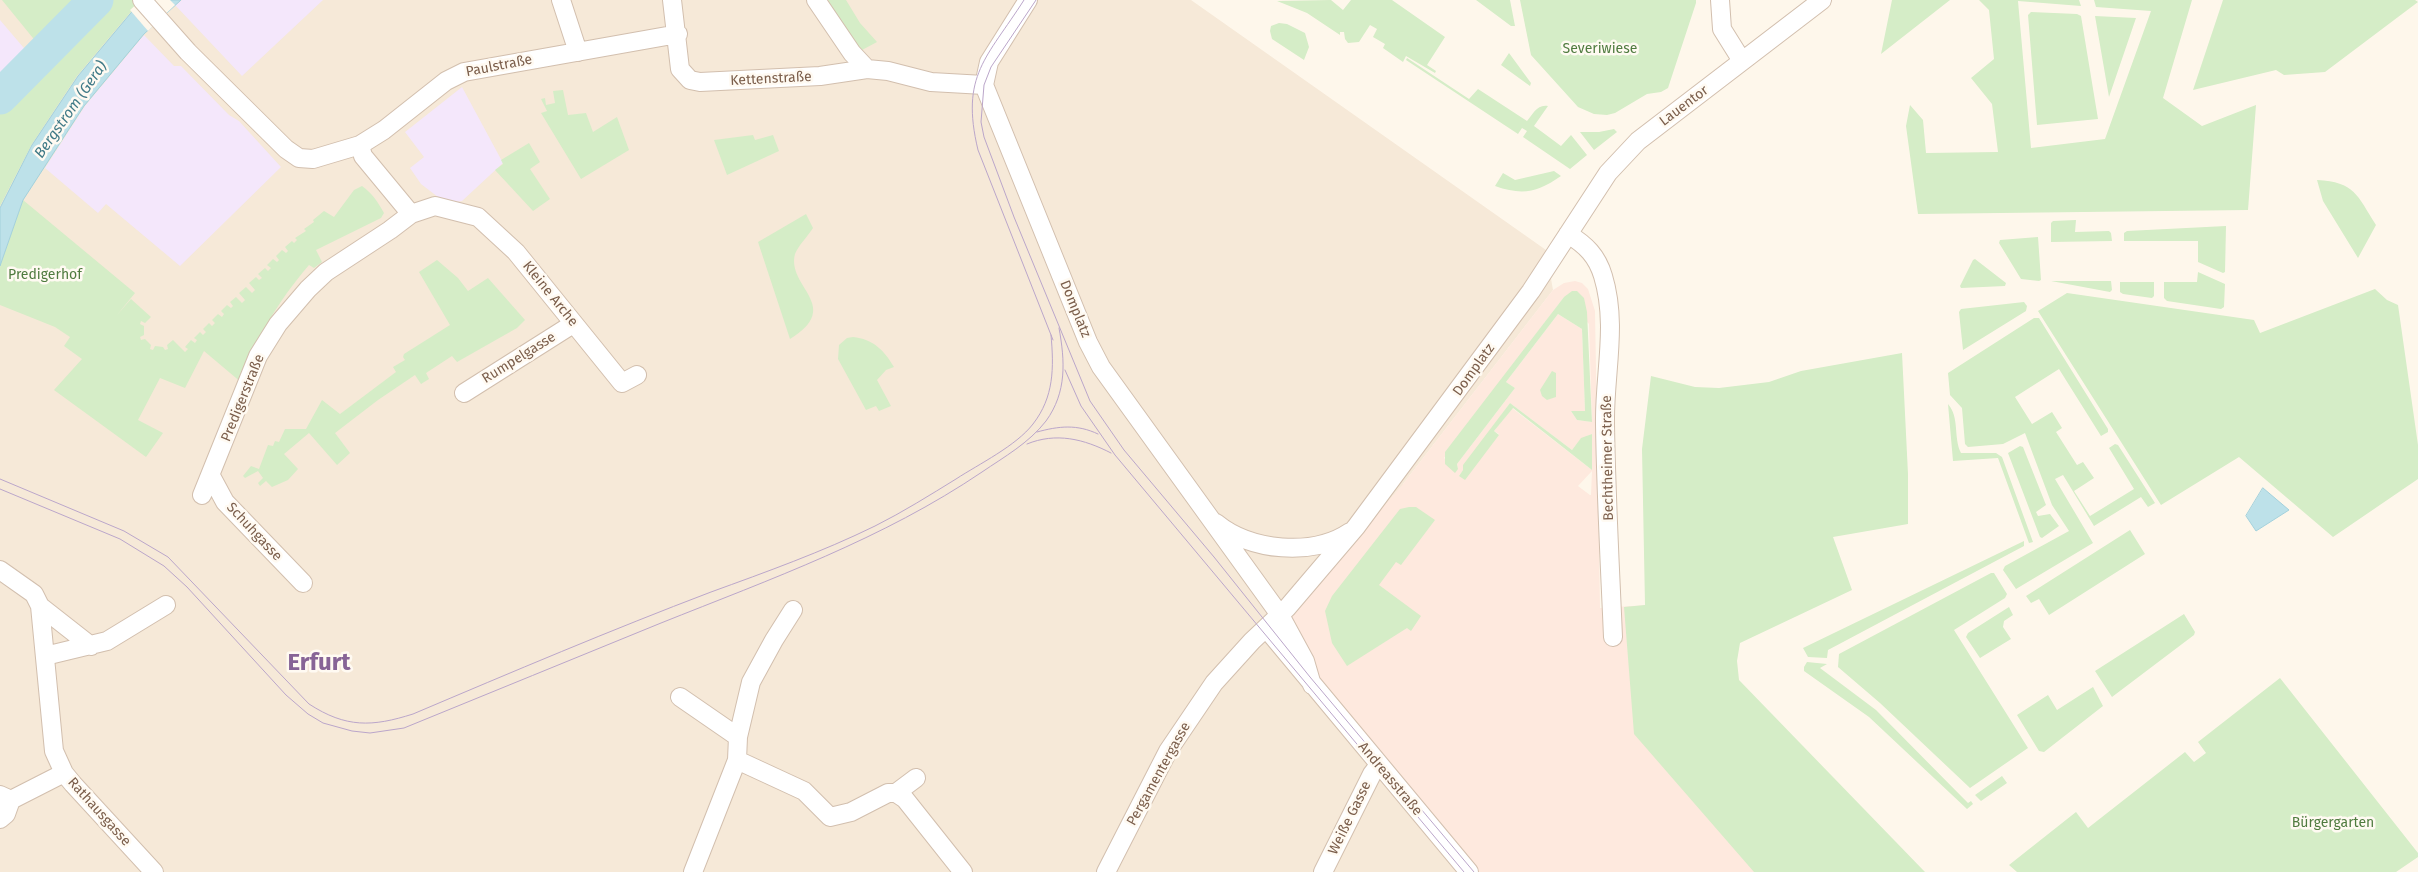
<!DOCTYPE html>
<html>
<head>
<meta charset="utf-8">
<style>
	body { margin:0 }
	canvas { display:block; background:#fef7eb }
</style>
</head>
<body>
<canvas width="2418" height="872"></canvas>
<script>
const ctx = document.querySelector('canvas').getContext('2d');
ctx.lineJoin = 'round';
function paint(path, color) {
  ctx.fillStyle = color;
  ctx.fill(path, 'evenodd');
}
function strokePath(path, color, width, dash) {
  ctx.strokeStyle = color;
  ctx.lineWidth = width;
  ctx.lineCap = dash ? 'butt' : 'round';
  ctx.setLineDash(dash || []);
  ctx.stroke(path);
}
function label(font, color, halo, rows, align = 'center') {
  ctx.font = font + ' "Fira Sans",sans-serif';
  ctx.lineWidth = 5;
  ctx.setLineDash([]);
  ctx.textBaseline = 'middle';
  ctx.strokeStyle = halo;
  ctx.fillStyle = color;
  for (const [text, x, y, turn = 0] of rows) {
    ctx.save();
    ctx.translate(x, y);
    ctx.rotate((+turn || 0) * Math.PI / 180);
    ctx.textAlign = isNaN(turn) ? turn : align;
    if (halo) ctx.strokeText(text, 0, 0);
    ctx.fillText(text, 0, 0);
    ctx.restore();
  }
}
const residential = new Path2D(`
	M0,0H1191L1546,250L1553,290L1403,484L1464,872H0Z`);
const commercial = new Path2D(`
	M1575,281L1582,283L1588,289L1595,311L1600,608L1730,600L1719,688L1874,872H1464L1267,639L1403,484L1553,290L1564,283ZM1564,297L1589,324L1592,422L1577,420L1571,411H1585L1582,329L1558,314L1506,382L1515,388L1457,464L1458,469L1444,458ZM1510,403L1572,450L1581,439L1592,434V470L1512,408L1494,431L1499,434L1459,476ZM1592,471L1591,495H1590L1578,486Z`);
const education = new Path2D(`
	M182,0H323L242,76L175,5Z
	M0,20L29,54L0,79Z
	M144,35L174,66H181L229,115L239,121L281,167L180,266L106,204L98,213L45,168L85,106Z
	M462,87L503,163L462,201L455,202L438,197L421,184L410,168L424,157L405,132Z`);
const green = new Path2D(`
	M2,0H80L37,43Z
	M107,0H144L135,7L77,76L32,144L0,206V111L56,48Z
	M828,0H846L860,23L877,42L862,50L849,37Z
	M1331,0L1343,10L1351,0H1392L1445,37L1427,65L1436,71L1435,73L1406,56L1403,62L1383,48L1385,44L1373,37L1377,29L1370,25L1359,42L1348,43L1345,39L1344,32H1340V35L1307,13L1277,1Z
	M1476,0H1510L1515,26H1511Z
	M1520,0H1696V3L1668,88L1661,92L1647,94L1615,113L1607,115L1594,114L1578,107L1531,55Z
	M1892,0H1950L1881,54Z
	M1979,0H2079L2081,6L2018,1L2031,148L2105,139L2151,11L2096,7L2094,0H2192L2163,98L2202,126L2256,105L2248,210L1918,214L1906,126L1910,105L1923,120L1926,153L1998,152L1992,104L1971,78L1994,59L1989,10Z
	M2223,0H2415L2418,2L2325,72L2284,75L2276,70L2193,90Z
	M2031,12L2077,14L2081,16L2098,119L2037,125L2028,15Z
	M2095,16L2136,18L2109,97Z
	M1279,23L1287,24L1305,33L1309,47L1304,60L1272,39L1270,31L1271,26Z
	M1509,53L1531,83L1530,86L1501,65Z
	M1407,58L1469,99L1478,89L1527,121C1533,114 1537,104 1548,106L1534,126L1561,146L1571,135L1587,155L1570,169L1523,137L1527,131L1522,128L1518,134L1406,60Z
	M563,90L568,115L586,113L593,132L617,117L629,150L581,179L541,113L547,111L541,99L545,98L546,105L555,103L553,91Z
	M1614,129L1617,132L1594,150L1580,132H1599Z
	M753,135L755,140L773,135L779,151L727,175L714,140Z
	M529,143L540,162L530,169L550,199L533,211L495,170L503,164L501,160Z
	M1554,171L1561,176C1538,192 1523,196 1495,186L1503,173L1515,180Z
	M2317,180C2355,182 2357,195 2376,225L2358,258L2323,201Z
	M362,186C372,193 378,202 384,213L381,218L316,250L322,262L314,268L309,265C277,303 257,336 242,383L204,351L185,388L160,378L138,420L163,433L146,457L54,390L82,359L64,346L70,337L55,327L0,305V266L23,200L135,293L117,315L131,299L151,317L145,323L141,321L140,324L144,326V335L140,337L141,340L145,339L151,345L150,349L153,350L155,346L163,347L165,350L168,349L167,345L173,340L185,352L188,349L185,347L191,340L195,343L197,340L194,338L200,332L203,335L206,332L203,329L209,323L212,326L215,323L212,320L218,314L222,317L224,314L221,311L227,305L231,308L233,306L230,302L236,297L242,303L245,300L239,293L246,287L252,293L255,290L249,283L256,277L259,280L262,278L258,274L265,268L268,271L271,268L267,265L273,259L277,262L279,260L276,256L282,250L286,253L288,251L285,247L292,241L294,243L297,240L295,238L306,231L304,229L314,222L313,220L324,211L334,217L354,190Z
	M806,214L813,228C808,236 798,246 795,254C786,287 844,306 790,339L758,242Z
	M2076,220L2075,232L2109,231L2111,233L2112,241L2051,242V223L2053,221Z
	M2226,226L2225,272L2223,273L2198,262V241H2124V233L2127,231Z
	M2038,237L2041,280L2039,281L2021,279L1999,243L2000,240Z
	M1975,259L2006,283L2005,286L1961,288L1960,286L1973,260Z
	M437,260L458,278L468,291L488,278L525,320L517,328L457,362L452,356L426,373L429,379L421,384L415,375L378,400L335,433L350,453L337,465L309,433L284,454L298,469L288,480L272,487L266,481L260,486L258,483L263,478L258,471L245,478L243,476L251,466L259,469L268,445L273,446L275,441L279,442L285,429H306L322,400L340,414L396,372L393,367L405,360L403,357L404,354L450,325L419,272Z
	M2198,272L2225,284L2224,307L2221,309L2167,301L2164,298V282H2197Z
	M2051,281H2111L2112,290L2110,292Z
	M2120,282H2154V296L2152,298L2123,294L2120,292Z
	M2375,289L2387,300L2398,305L2418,445V479L2333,537L2239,457L2161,505L2038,311L2067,293L2254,320L2260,333Z
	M1572,291H1577L1584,298L1587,312L1592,422L1577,420L1571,411H1585L1582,329L1558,314L1506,382L1515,388L1457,464L1458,469L1455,473L1445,464V452L1564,297Z
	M2024,302L2027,306L2026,311L1963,350L1959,312L1961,309Z
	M2034,318H2039L2108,429V432L2101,436L2059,369L2015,397L2032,424L2052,412L2062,428L2056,432L2077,465L2083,462L2094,478L2074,491L2090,516L2134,489L2109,448L2115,444L2118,445L2155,503L2148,507L2141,497L2094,526L2063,475L2055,479L2093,543L2016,589L2003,570L2005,566L2069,531L2052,505L2025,433L2003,444L1968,447L1965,444L1962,408L1950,395L1948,373Z
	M853,337C873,339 884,350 894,367L886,370L877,380L891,406L879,411L876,406L866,410L838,359L839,345L847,338Z
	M1902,353L1908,474V524L1833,537L1852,590L1740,643L1737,661L1739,680L1925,872H1754L1634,734L1624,607L1645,605L1642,449L1651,376L1695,387L1719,388L1769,382L1801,371Z
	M1552,371L1556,373V397L1547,400L1542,396L1540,390Z
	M1510,403L1572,450L1581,438L1592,434V470L1513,408L1494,431L1499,435L1465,480L1459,476L1463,470V465Z
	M1948,404C1960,418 1953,437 1961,453H1996L2002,457L2033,542L2029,543L1998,458L1953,461Z
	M2020,446L2023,447L2046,505L2036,512L2038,516L2050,514L2059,526L2042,538L2040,537L2008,453Z
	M1409,507H1416L1435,520L1401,565L1396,562L1379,585L1421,616L1411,631L1407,628L1347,666L1332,643L1325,611L1332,596L1400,509Z
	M2130,530L2145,554L2049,615L2039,599L2031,603L2026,596Z
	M2024,541V546L1828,650L1827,658L1808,657L1803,648Z
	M1991,573H1994L2007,594L2005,598L1954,630L2028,748L1970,788L1880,703L1838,667L1839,654Z
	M2009,607L2013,615L2004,621L2003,627L2011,639L1980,658L1966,637L1968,633Z
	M2184,614L2195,632L2194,635L2112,697L2095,671Z
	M1807,662L1827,664L1820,668L1876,710L1968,803L1971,801L1973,804L1967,809L1869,717L1804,671V667Z
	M2280,678L2418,853V857L2396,872H2017L2009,865L2076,812L2088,828L2185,752L2194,762L2206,753L2198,742Z
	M2093,687L2103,706L2044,752L2039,751L2017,715L2048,695L2057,710Z
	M2002,776L2007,783L1981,801L1975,795Z`);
const water = new Path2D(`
	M145,0H181L144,34L84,106L23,200L0,266V208L32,145L78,76L135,8Z
	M2263,488L2289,510L2256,531L2246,516Z`);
const pier = new Path2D(`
	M141,0H170L175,5L148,31L130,10Z`);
const river = new Path2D(`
	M0,97L96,0`);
const minor = new Path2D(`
	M142,0L188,52L286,149L299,158L313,159L360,145L384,130L446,81L464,72L678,34
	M561,0L578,52
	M672,0L680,69L690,80L700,82L820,76L867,69L888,71L931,82L984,85
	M816,0L852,53L867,69
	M1028,0L989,62L984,85L1088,342L1101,367L1280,615L1305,661L1312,685
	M1720,0L1722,29L1742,61
	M360,145L363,156L411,214
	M1568,234C1586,245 1597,256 1603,276C1618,325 1604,375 1605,424C1606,495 1610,566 1613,637
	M464,393L573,324
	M211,476L225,502L303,583
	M202,495L258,356L278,324L308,289L326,272L390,230L411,214L435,206L478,217L516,252L622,383L637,375
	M1216,523C1250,551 1313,557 1350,532
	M0,570L34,594L40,606L54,751L64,773L73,784L154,872
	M40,606L91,646
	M1266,628L1469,872
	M45,656L107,641L166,605
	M680,697L738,737
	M737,760L804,791L830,817L851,812L888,793H896L905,799L963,872
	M896,793L916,778
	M0,795L11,800L64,773
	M0,819L6,814L11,800
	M693,872L737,760L738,737L751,682L774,640L793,610
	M1106,872L1168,751L1214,683L1252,641L1287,608L1356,527L1531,291L1608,173L1638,141L1822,0
	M1323,872L1372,774L1379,765`);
const tram = new Path2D(`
	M1024,0C987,58 960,75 978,150L1053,340
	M1036,0L991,67L984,85L981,122L984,137L1014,217L1090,401L1124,450L1214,557L1310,677L1474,872
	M1065,370L1081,406L1115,455L1464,872
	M1037,432C1059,426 1077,424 1098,434
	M1027,444C1056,432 1084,439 1111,453
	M0,479L124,531L168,557L309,704C346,728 372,727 413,714C512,672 611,630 711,592C766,572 822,552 875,526C903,512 930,495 956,479C979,464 1016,446 1033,424C1054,397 1054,368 1051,335
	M0,489L120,539L164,566L187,587L286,695L308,714L323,723L352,731L370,733L404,728C490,693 575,658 661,623C771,579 883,539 982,472C1004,457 1029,443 1046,421C1067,392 1065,361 1059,328`);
const parkNames = [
	["Severiwiese",1600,49],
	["Predigerhof",45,275],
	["Bürgergarten",2333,823]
];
const streetNames = [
	["Paulstraße",499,66,-11],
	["Kettenstraße",771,79,-3],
	["Lauentor",1684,106,-37],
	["Kleine Arche",550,294,51],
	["Domplatz",1075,309,68],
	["Rumpelgasse",519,358,-32],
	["Domplatz",1474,370,-54],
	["Predigerstraße",243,398,-68],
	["Bechtheimer Straße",1608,458,-91],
	["Schuhgasse",254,532,47],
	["Pergamentergasse",1159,774,-61],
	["Andreasstraße",1390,779,50],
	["Rathausgasse",99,812,48],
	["Weiße Gasse",1350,818,-64]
];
const waterNames = [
	["Bergstrom (Gera)",71,110,-55]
];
const townNames = [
	["Erfurt",319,663]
];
paint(residential, '#f6e9d8');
paint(commercial, '#fee9de');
paint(education, '#f4e7fb');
paint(green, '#d5edc7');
paint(water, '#bde1e9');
strokePath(water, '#a3d1dc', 1);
paint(pier, '#fef7eb');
strokePath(river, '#bde1e9', 35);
strokePath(minor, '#d2bfae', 20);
strokePath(minor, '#fff', 18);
strokePath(tram, '#bba6ca', 1);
label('14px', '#4f7b3f', '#fffaf2', parkNames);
label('14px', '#7b5e4b', '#fffaf2', streetNames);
label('italic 15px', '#407a87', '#fffaf2', waterNames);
label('bold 24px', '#876496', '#fffaf2', townNames);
</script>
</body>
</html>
